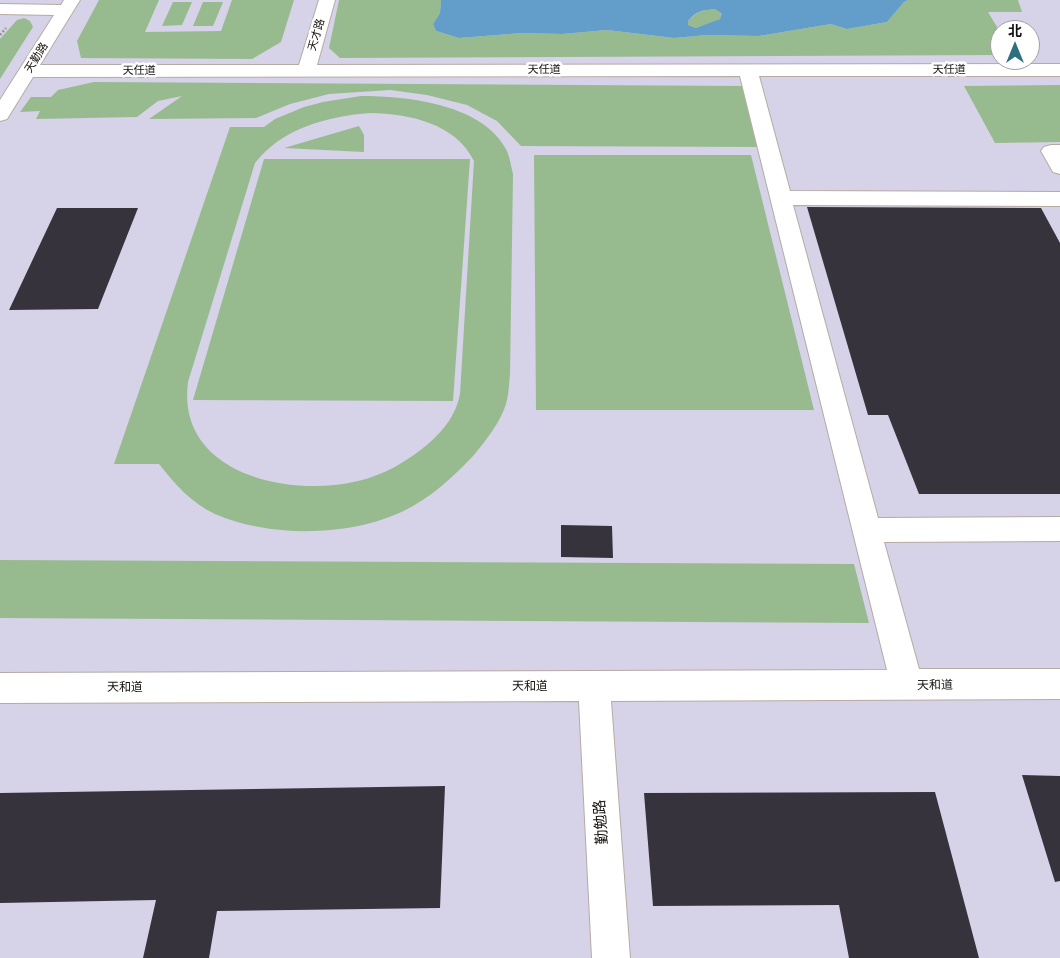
<!DOCTYPE html>
<html>
<head>
<meta charset="utf-8">
<style>
	body { margin:0 }
	#map { position:relative; width:1060px; height:958px; overflow:hidden; background:#e8ddd4; font-family:Roboto,"Noto Sans SC",sans-serif }
	canvas { display:block }
	.north { position:absolute; left:990px; top:20px; width:50px; height:50px; box-sizing:border-box; background:#fff; border:1px solid #a1a09f; border-radius:50%; rotate:0deg; font-size:14px; font-weight:700; line-height:20px; text-align:center; color:#15110e }
	.north::after { content:''; display:block; margin:auto; width:18px; height:22px; background:#2b717e; clip-path:polygon(50% 0,100% 100%,50% 72%,0 100%) }
</style>
</head>
<body>
<div id="map">
<canvas width="1060" height="958"></canvas>
<div class="north">北</div>
</div>
<script>
const ctx = document.querySelector('canvas').getContext('2d');
ctx.lineJoin = 'round';
function paint(path, color) {
  ctx.fillStyle = color;
  ctx.fill(path, 'evenodd');
}
function strokePath(path, color, width, dash) {
  ctx.strokeStyle = color;
  ctx.lineWidth = width;
  ctx.lineCap = dash ? 'butt' : 'round';
  ctx.setLineDash(dash || []);
  ctx.stroke(path);
}
function label(font, color, halo, rows, align = 'center') {
  ctx.font = font + ' Roboto,"Noto Sans SC",sans-serif';
  ctx.lineWidth = 5;
  ctx.setLineDash([]);
  ctx.textBaseline = 'middle';
  ctx.strokeStyle = halo;
  ctx.fillStyle = color;
  for (const [text, x, y, turn = 0] of rows) {
    ctx.save();
    ctx.translate(x, y);
    ctx.rotate((+turn || 0) * Math.PI / 180);
    ctx.textAlign = isNaN(turn) ? turn : align;
    if (halo) ctx.strokeText(text, 0, 0);
    ctx.fillText(text, 0, 0);
    ctx.restore();
  }
}
const education = new Path2D(`
	M0,0H1060V958H0ZM1000,30H1030V60H1000Z`);
const green = new Path2D(`
	M99,0H159L145,32L221,31L232,0H294L281,42L252,59L81,58L77,41Z
	M339,0H441L440,13L433,24L436,31L459,38L522,33L562,34L607,30L674,38L707,35L759,36L831,24L847,29L887,22L904,2L908,0H1018L1022,12H988L1000,32V55L340,58L329,48Z
	M173,2H192L182,25L162,26Z
	M203,2H223L213,26H193Z
	M715,9L723,15L720,19L711,23L696,28L688,25V21C696,12 702,10 715,9Z
	M24,18L30,21L33,27L0,79V39L17,20Z
	M94,82L742,86L760,147L521,146L497,121L467,105L427,95L390,90L329,94L290,104L256,118L149,119L182,96L158,101L137,117L36,119L40,111L20,112L31,97H51L58,90Z
	M1060,85V142L995,143L964,86Z
	M361,96C407,96 484,104 507,151C510,158 511,166 513,174L510,374C509,383 509,394 506,404C500,423 486,440 474,455C456,474 436,493 413,506C359,537 272,539 215,514C191,503 175,484 159,464H114L230,127H264L275,119L304,107L323,102ZM370,113C410,114 455,123 474,161L460,394C456,415 444,430 428,444C408,461 384,475 358,481C289,498 176,474 188,382L255,163C282,128 329,116 370,113Z
	M359,126L364,135V152L284,148Z
	M534,155H751L814,410H536Z
	M264,159H470L453,401L193,400Z
	M0,560L854,564L869,623L0,618Z`);
const water = new Path2D(`
	M441,0H908L904,2L887,22L847,29L831,24L759,36L707,35L674,38L607,30L562,34L522,33L459,38L436,31L433,24L440,13ZM715,9L722,14L720,19L696,28L688,25V21C696,11 703,10 715,9Z`);
const building = new Path2D(`
	M807,207L1041,208L1060,243V494H919L888,415H868Z
	M57,208H138L98,309L9,310Z
	M561,525L612,526L613,558L561,557Z
	M1022,775L1060,776V881L1055,882Z
	M445,786L440,908L217,911L209,958H143L156,900L0,903V793Z
	M935,792L979,958H849L839,905L653,906L644,793Z`);
const path = new Path2D(`
	M0,35L6,28`);
const minor = new Path2D(`
	M64,0H80L40,65H299L319,0H335L317,65L1060,64V76H759L790,191L1060,192V206L793,205L878,518L1060,517V541L884,542L919,669H1060V699L611,701L630,958H592L579,701L0,703V673L887,670L740,76L33,77L7,119L0,121V100L54,15L0,14V4L61,5Z
	M1051,145H1060V174L1053,172L1041,151L1044,147Z`);
const farStreetnames = [
	["天才路",317,35,-74],
	["天勤路",37,58,-58],
	["天任道",544,70],
	["天任道",949,70],
	["天任道",139,71]
];
const streetNames = [
	["天和道",935,686,-1],
	["天和道",530,687],
	["天和道",125,688]
];
const nearStreetnames = [
	["勤勉路",602,822,-94]
];
paint(education, '#d6d2e8');
paint(green, '#97bb8f');
paint(water, '#639dc9');
paint(building, '#37333d');
strokePath(minor, '#b6aba3', 2);
strokePath(path, '#989089', 2.5, [2, 2]);
paint(minor, '#fff');
label('11px', '#15110e', '#fff', farStreetnames);
label('12px', '#15110e', '#fff', streetNames);
label('15px', '#15110e', '#fff', nearStreetnames);
</script>
</body>
</html>
